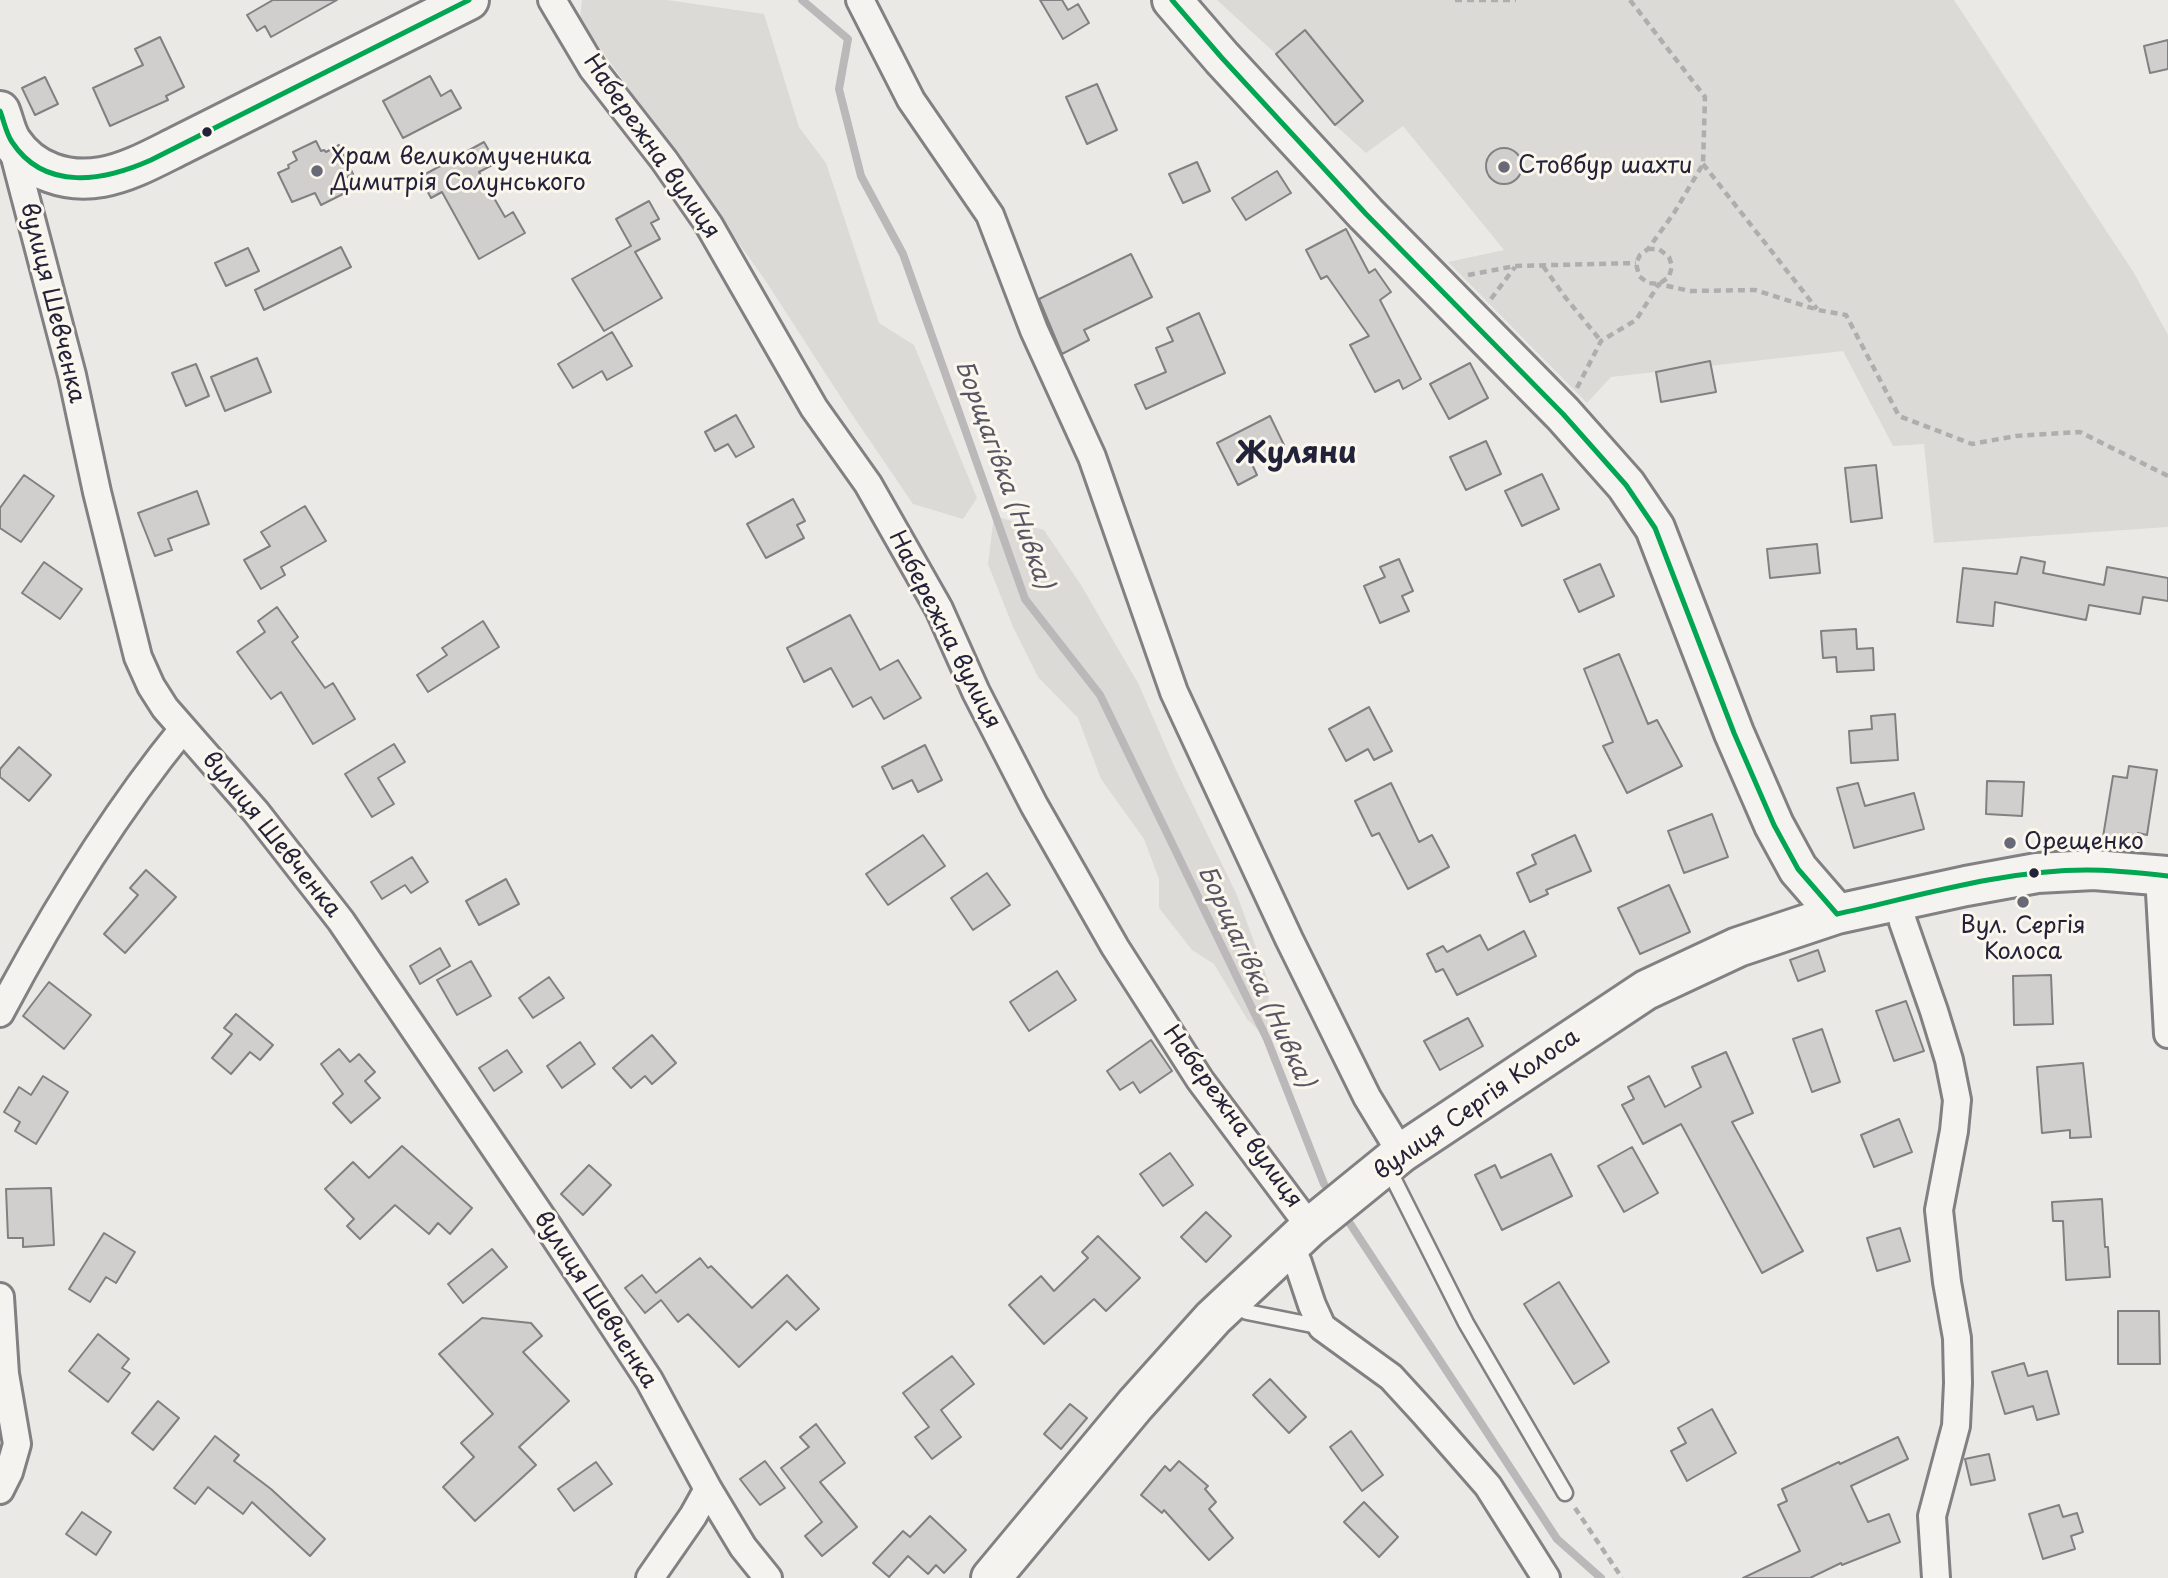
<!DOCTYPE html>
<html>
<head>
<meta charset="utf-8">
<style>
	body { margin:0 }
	canvas { display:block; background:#ebe9e5 }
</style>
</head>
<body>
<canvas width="2168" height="1578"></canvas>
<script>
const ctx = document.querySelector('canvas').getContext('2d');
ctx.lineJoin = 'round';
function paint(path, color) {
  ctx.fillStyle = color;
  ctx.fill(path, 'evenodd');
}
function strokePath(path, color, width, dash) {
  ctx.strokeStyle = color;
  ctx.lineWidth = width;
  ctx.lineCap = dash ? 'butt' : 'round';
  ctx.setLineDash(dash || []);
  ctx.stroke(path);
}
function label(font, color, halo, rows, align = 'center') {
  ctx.font = font + ' "Playpen Sans",sans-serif';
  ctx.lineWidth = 6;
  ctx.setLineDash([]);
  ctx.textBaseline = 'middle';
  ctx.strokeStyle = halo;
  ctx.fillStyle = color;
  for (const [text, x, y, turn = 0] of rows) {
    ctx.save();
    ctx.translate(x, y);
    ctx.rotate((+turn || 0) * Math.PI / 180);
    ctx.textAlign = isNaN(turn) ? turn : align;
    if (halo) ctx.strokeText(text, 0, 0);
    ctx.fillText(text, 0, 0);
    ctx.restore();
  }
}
const green = new Path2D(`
	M582,0H667L764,14L799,127L826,163L879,323L914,345L977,498L963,519L913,504L853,416L765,280L580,20Z
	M1217,0H1954L2134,273L2168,335V527L1934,543L1924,444L1893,446L1843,351L1611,377L1587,403L1448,262L1504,250L1403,126L1366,153L1335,125L1363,101L1305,31L1276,54Z
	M994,516L1044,530L1081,585L1138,683L1176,770L1237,895L1269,983L1267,1039L1247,1019L1214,964L1192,950L1159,908V879L1144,839L1101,779L1078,718L1038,677L1013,627L988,564Z`);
const stream = new Path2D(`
	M802,0L848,39L839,89L861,176L903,254L1025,599L1100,695L1267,1039L1324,1184
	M1347,1219L1557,1539L1601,1578`);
const building = new Path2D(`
	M273,0H337L271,37L265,26L257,31L247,15Z
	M1040,0H1062L1068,10L1078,4L1089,23L1063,39Z
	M1305,30L1363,101L1335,125L1276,54Z
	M160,37L184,87L166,96L168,100L110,126L93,88L143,65L135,49Z
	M2168,40V69L2150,73L2144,46Z
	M430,76L441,96L451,90L461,108L403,138L383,101Z
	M45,77L58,104L35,115L22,88Z
	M1097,84L1117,130L1087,144L1066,97Z
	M316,141L321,151L324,150L326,152L339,145L353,174L341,180L342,182L338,184L343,194L321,205L315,193L292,202L278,173L289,168L288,165L297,160L293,152Z
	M484,142L496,163L479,172L505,217L513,212L525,233L479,259L442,192L431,198L420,177Z
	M1486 166a18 18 0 1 1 36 0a18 18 0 1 1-36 0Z
	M1197,162L1210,191L1183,203L1169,174Z
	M1277,171L1291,193L1246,220L1232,198Z
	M649,201L659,219L651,223L660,239L635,252L662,298L604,331L572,279L631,246L616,219Z
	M1346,229L1369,273L1375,269L1391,292L1380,300L1421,379L1403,389L1399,380L1375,392L1350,345L1369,336L1327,276L1321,279L1306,250Z
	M341,247L351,267L264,310L255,290Z
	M248,248L259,271L226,286L215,263Z
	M1131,254L1152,297L1084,330L1089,340L1062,354L1039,299Z
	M1199,313L1225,373L1146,409L1135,385L1166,372L1156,348L1173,341L1167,328Z
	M612,332L632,366L607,380L602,371L573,388L558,364Z
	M257,358L271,392L225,411L211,377Z
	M1710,361L1716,392L1661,402L1656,372Z
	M1470,363L1488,398L1449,419L1430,384Z
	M196,364L209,396L186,406L172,373Z
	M736,415L754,447L736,457L728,444L715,451L705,432Z
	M1270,416L1284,445L1251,462L1257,475L1238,485L1217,443Z
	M1486,441L1501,474L1466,490L1450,457Z
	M1876,465L1882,518L1851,522L1845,468Z
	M1542,474L1559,509L1522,526L1505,491Z
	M24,475L54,496L21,542L0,528V508Z
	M197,491L209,524L168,539L172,550L155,556L138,513Z
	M793,499L805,521L797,525L804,538L766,558L747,524Z
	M305,506L326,541L281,567L285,575L261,589L244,560L270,546L261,532Z
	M1817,544L1820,573L1770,578L1767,549Z
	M2021,557L2045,562L2043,573L2104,585L2107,567L2168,578V601L2143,597L2140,614L2089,605L2086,620L1995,602L1993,626L1957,622L1963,568L2017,574Z
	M1399,559L1413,591L1402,596L1409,611L1380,623L1364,586L1385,577L1380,567Z
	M44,562L82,589L60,619L22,593Z
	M1600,564L1614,596L1579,612L1564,580Z
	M277,607L298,637L292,642L325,688L333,683L355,719L313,744L281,692L271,699L237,652L265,632L258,621Z
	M850,615L880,670L898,660L921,698L884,719L871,697L853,707L831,668L804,682L787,648Z
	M483,621L499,647L428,692L417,675L447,655L442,648Z
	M1856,629L1857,649L1873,648L1874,670L1837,672L1836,657L1823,658L1821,631Z
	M1619,654L1648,724L1657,720L1682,766L1627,793L1603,746L1613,742L1584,669Z
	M1369,707L1392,751L1374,760L1368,749L1346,761L1329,729Z
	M1895,714L1898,760L1851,763L1849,731L1872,729L1871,716Z
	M394,744L405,762L378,778L394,804L372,817L345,774Z
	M925,745L942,780L918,792L912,780L893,789L882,767Z
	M19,747L51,775L29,801L0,777V769Z
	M2129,766L2157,770L2147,835L2138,833L2137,843L2103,837L2113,776L2127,778Z
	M1987,781L2024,782L2022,816L1986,814Z
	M1391,783L1419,842L1432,835L1449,867L1408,889L1379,833L1372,836L1355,801Z
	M1858,783L1865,806L1914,793L1924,829L1854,848L1837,788Z
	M1712,814L1728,857L1684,873L1668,831Z
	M923,835L945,866L888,905L866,874Z
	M1575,835L1591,871L1546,890L1548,894L1530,902L1517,873L1536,864L1532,855Z
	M412,857L428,882L411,893L405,885L382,899L371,882Z
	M146,870L176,897L125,953L104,934L138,895L130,888Z
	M987,873L1010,905L973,930L951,898Z
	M506,879L519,904L479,925L466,901Z
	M1669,885L1690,932L1640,954L1618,908Z
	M1524,931L1536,956L1457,995L1443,969L1436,972L1427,954L1443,946L1447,952L1480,935L1488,950Z
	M440,948L450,966L420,984L410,966Z
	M1818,950L1825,971L1798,981L1790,960Z
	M471,961L491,996L457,1015L437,980Z
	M1057,971L1076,1000L1029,1031L1010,1002Z
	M2051,975L2053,1024L2014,1025L2013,976Z
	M549,977L564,998L533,1018L519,998Z
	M49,982L91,1015L64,1049L23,1016Z
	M1906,1001L1924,1051L1894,1061L1876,1011Z
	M236,1014L273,1045L260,1060L250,1052L231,1074L212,1058L232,1034L224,1028Z
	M1468,1018L1483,1046L1440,1070L1424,1041Z
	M1822,1029L1840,1082L1812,1092L1793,1039Z
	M652,1035L676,1063L652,1084L645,1076L631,1088L613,1068Z
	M1151,1040L1172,1071L1140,1093L1133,1082L1120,1090L1107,1071Z
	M580,1042L595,1064L562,1088L547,1066Z
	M339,1049L350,1062L359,1054L375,1072L365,1081L380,1098L351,1123L333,1103L343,1094L321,1064Z
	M507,1050L522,1072L494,1091L479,1068Z
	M1726,1052L1753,1113L1732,1122L1803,1251L1762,1273L1681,1124L1643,1144L1622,1105L1634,1099L1628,1087L1649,1076L1665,1107L1701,1087L1692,1067Z
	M2083,1063L2091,1137L2070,1138V1130L2042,1133L2037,1067Z
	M43,1076L68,1092L36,1144L15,1131L20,1122L4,1112L19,1087L31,1095Z
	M1899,1119L1912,1152L1874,1167L1861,1135Z
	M402,1146L472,1208L450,1234L438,1223L429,1234L395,1205L360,1239L347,1226L354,1219L325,1189L353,1162L369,1178Z
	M1632,1147L1658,1193L1624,1212L1598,1166Z
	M1170,1153L1193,1185L1163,1206L1140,1174Z
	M1551,1154L1572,1196L1502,1230L1475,1175L1495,1165L1501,1178Z
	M589,1165L611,1185L583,1215L561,1194Z
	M51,1188L54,1245L23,1247V1238H8L6,1189Z
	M2102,1199L2105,1247H2108L2110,1277L2066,1280L2063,1221H2053L2052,1202Z
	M1206,1212L1231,1236L1206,1262L1181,1237Z
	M1900,1228L1910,1261L1877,1271L1867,1238Z
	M104,1233L135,1252L116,1283L106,1277L90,1302L69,1289Z
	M1098,1236L1140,1278L1106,1311L1094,1299L1044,1344L1009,1305L1041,1276L1054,1291L1088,1258L1082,1252Z
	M492,1249L507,1267L463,1303L448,1284Z
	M700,1258L708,1268L711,1266L752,1308L787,1275L819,1309L796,1330L787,1321L739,1367L688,1314L678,1322L661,1300L645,1313L625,1288L642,1275L656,1293Z
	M1559,1282L1609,1362L1574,1384L1524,1304Z
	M2118,1311H2159L2160,1364H2118Z
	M482,1318L531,1323L542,1336L523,1352L569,1401L519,1447L536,1465L475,1521L443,1487L474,1457L461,1443L493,1414L439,1354Z
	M98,1334L129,1359L122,1368L130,1373L108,1402L69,1371Z
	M952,1356L974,1384L941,1410L961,1437L932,1459L915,1437L929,1427L903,1393Z
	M2024,1363L2028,1376L2047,1371L2059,1414L2037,1420L2033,1406L2005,1414L1992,1372Z
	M1270,1379L1306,1417L1289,1433L1253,1395Z
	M158,1401L179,1418L153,1450L132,1433Z
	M1070,1404L1087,1418L1061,1449L1044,1434Z
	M1712,1409L1736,1453L1687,1481L1671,1451L1686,1443L1678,1428Z
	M816,1424L845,1463L820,1482L857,1527L822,1556L805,1536L822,1522L781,1468L809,1447L800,1437Z
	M1351,1431L1383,1475L1362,1491L1330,1447Z
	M215,1436L239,1455L234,1461L271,1489L325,1539L310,1556L252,1502L243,1514L208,1487L195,1504L174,1488Z
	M1898,1437L1908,1459L1851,1486L1868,1522L1889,1514L1900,1542L1842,1565L1841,1563L1810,1578H1743L1800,1551L1778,1505L1787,1501L1782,1489L1839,1462L1840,1464Z
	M1989,1454L1995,1480L1971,1485L1965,1459Z
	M765,1461L785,1488L760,1505L740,1479Z
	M1179,1461L1208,1486L1205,1489L1216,1502L1209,1509L1233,1538L1209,1560L1164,1510L1162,1513L1141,1495L1165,1466L1170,1471Z
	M596,1462L612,1484L574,1511L558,1489Z
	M1364,1502L1398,1537L1379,1557L1344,1522Z
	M2059,1505L2063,1517L2077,1513L2083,1532L2071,1536L2075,1549L2043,1559L2029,1514Z
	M82,1512L111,1532L96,1555L66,1534Z
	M930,1516L966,1550L944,1573L936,1565L928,1574L908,1556L889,1577L873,1563L903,1531L910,1537Z`);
const path = new Path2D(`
	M1455,0H1516
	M1630,0L1705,97L1703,164L1674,213L1648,249L1640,255L1636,263L1639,276L1648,283L1659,284L1669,277L1672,266L1669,257L1659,249H1648
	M1703,164L1817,309
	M1543,266L1565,297L1601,341
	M1468,275L1515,266L1636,263
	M1491,299L1515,267
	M1577,388L1601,341L1636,320L1659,284L1690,291L1755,290L1818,310L1846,315L1899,416L1972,444L2016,436L2080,432L2168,476
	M1575,1508L1622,1578`);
const lane = new Path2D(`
	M1387,1166L1466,1323L1565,1493
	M1232,1305L1247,1312L1322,1327`);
const street = new Path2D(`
	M552,0L593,69L664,160L709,225L814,408L868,484L939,609L976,692L1034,805L1115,947L1200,1080L1310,1227
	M860,0L911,100L990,215L1034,330L1092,457L1174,692L1289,939L1367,1097L1401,1153
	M12,146L72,375L97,492L138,657L151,686L165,708L256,812L341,921L549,1228L649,1380L708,1489L743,1547L768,1578
	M2159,875L2168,1034
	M1898,902L1903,922L1934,1011L1949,1060L1957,1100L1954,1131L1939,1210L1947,1282L1957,1338L1958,1383L1956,1426L1932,1516L1936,1578
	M0,1013C53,913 112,816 183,729
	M1290,1246L1298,1263L1312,1305L1322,1327L1391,1377L1424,1413L1488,1486L1546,1578
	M0,1297L5,1374L17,1444L9,1472L0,1490
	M650,1578L693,1516L708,1489`);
const secondary = new Path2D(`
	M1172,0L1222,58L1366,214L1563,414L1626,485L1655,528L1734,733L1774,825L1798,869L1837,914
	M0,111C4,121 6,133 12,142C32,172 67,183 102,177C129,172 154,158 178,146L469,0
	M991,1578L1135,1405L1213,1318L1310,1227L1401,1153L1646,990L1738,947L1837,914L1966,886L2037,873L2094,870L2168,876`);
const bus1 = new Path2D(`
	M1172,0L1222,58L1366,214L1563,414L1626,485L1655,528L1734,733L1774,825L1798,869L1837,914
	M0,111C4,121 6,133 12,142C45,192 104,181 151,160L469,0
	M1837,914C1919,896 2003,870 2087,870C2114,870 2141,873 2168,876`);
const markers = [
	[207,132,6,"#22223b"],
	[1504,167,7,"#686876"],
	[317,171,7,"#686876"],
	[2010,843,7,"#686876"],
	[2034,873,6,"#22223b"],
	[2023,902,7,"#686876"]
];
const streetNames = [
	["Набережна вулиця",651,147,55],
	["вулиця Шевченка",52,303,76],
	["Набережна вулиця",944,630,63],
	["вулиця Шевченка",271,835,51],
	["вулиця Сергія Колоса",1477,1105,-35],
	["Набережна вулиця",1232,1117,54],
	["вулиця Шевченка",595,1300,57]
];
const poiNames = [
	["Храм великомученика",331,158],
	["Димитрія Солунського",331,184],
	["Cтовбур шахти",1518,167],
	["Орещенко",2024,843],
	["Вул. Сергія",2023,927,"center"],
	["Колоса",2023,953,"center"]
];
const waterNames = [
	["Борщагівка (Нивка)",1003,475,70],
	["Борщагівка (Нивка)",1255,977,65]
];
const districtNames = [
	["Жуляни",1296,455]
];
paint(green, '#dcdad6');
strokePath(stream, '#bbb8ba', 8);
paint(building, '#d1cfcd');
strokePath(building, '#818083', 2);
strokePath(lane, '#818083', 19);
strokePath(street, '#818083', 32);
strokePath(secondary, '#818083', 44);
strokePath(path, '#afaeae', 4.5, [7, 5]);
strokePath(lane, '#f4f3ef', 14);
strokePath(street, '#f4f3ef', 26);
strokePath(secondary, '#f4f3ef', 38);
strokePath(bus1, '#00a651', 5);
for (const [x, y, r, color] of markers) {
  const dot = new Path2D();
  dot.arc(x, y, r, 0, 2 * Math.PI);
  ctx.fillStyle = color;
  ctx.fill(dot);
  strokePath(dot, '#fbf7ec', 2.5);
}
label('23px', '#22223b', '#fbf7ec', streetNames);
label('23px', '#22223b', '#fbf7ec', poiNames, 'left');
label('italic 24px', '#575666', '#fbf7ec', waterNames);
label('bold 30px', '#22223b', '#fbf7ec', districtNames);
</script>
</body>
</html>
